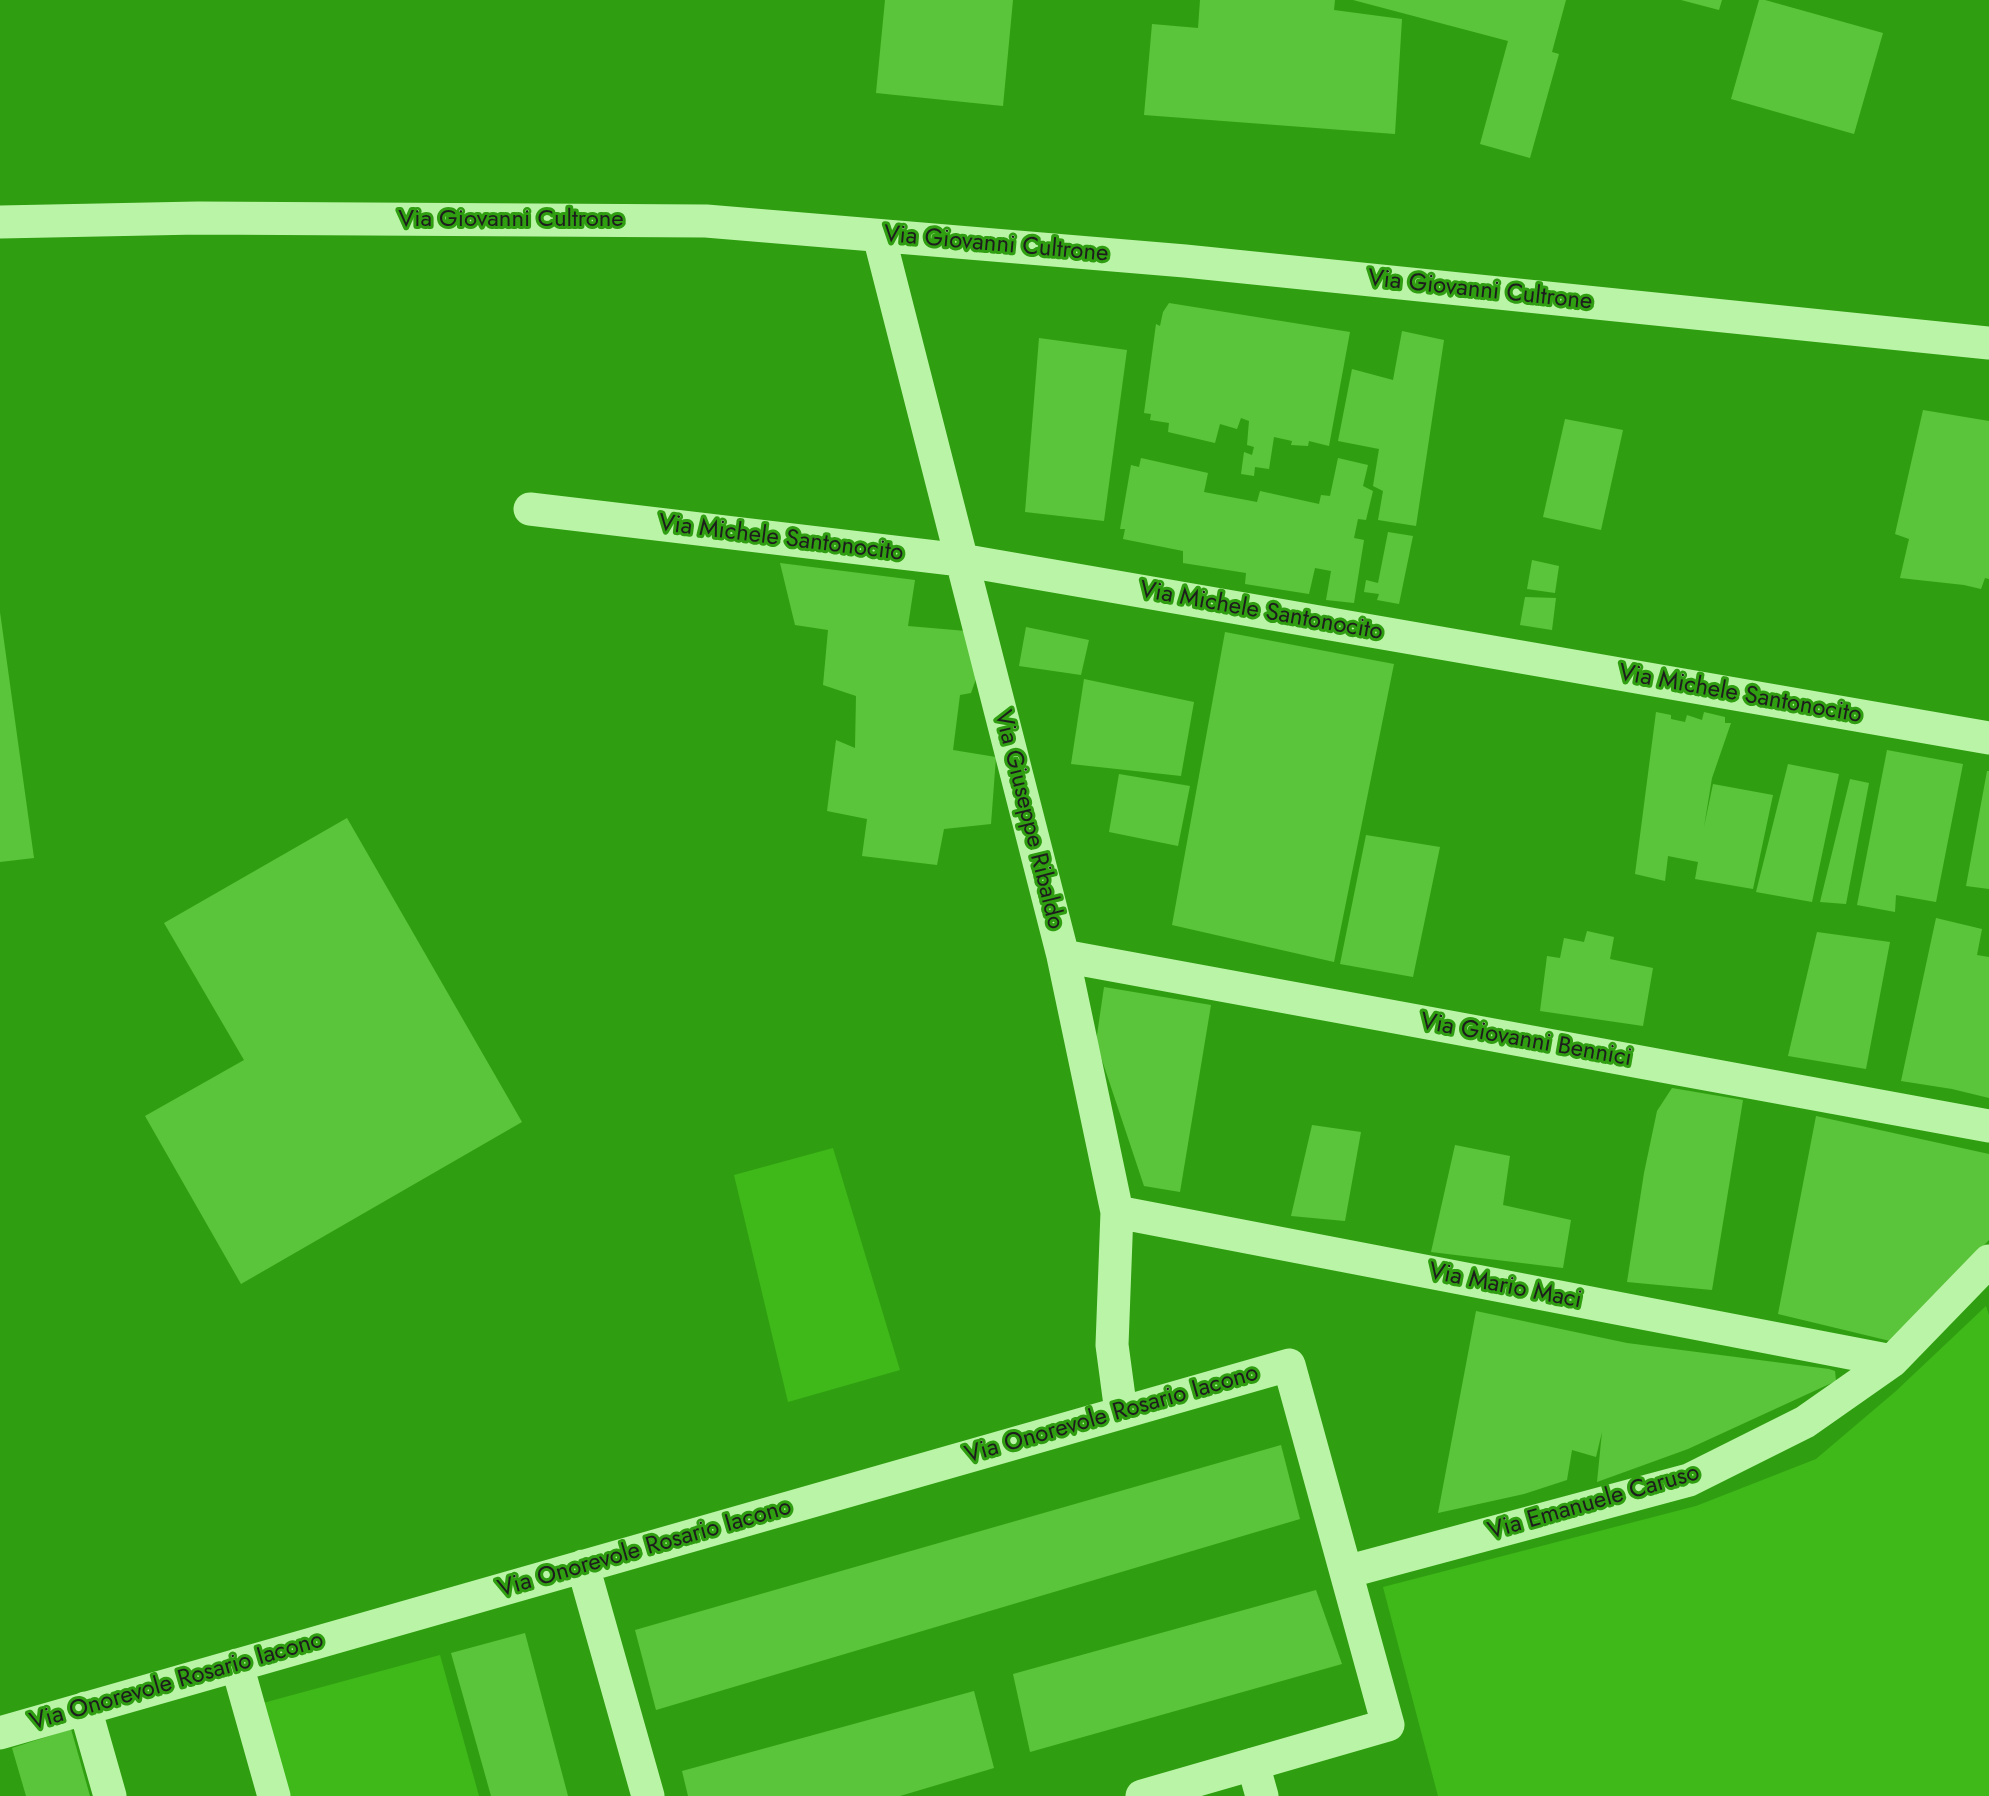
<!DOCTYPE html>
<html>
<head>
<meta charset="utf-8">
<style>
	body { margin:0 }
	canvas { display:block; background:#309e11 }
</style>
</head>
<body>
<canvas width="1989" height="1796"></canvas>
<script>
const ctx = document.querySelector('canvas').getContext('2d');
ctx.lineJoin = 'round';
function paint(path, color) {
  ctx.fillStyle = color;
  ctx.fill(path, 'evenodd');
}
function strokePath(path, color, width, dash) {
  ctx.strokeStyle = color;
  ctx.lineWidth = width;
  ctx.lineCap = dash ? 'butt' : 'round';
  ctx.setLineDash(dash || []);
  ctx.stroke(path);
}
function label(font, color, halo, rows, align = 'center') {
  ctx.font = font + ' Jost,sans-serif';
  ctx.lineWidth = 6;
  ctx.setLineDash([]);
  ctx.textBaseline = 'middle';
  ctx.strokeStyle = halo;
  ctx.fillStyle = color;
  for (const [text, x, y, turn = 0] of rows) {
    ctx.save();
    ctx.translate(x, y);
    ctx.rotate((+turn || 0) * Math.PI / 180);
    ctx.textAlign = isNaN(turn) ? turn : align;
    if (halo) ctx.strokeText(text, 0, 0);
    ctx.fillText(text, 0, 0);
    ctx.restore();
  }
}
const green = new Path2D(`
	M833,1148L900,1370L788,1402L734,1175Z
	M1986,1306L1989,1315V1796H1438L1383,1587L1696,1506L1816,1459L1896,1391Z
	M440,1655L479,1796H289L263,1703Z`);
const building = new Path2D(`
	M885,0H1013L1003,106L876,93Z
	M1200,0H1335L1334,10L1402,19L1395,134L1144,115L1152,24L1198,28Z
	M1353,0H1566L1552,52L1559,54L1530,158L1480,144L1508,41Z
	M1681,0H1722L1719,10Z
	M1759,0H1765L1883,33L1854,134L1731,99Z
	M1169,303L1350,332L1329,446L1309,441L1308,446L1291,445L1292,441L1274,437L1269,469L1255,467L1254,476L1241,474L1244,452L1252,455L1254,447L1247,445L1249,421L1241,418L1237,429L1220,424L1215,443L1168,432L1169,423L1150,420L1151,414L1144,413L1156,324L1160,326L1163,312Z
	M1402,331L1444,340L1416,526L1378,520L1383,491L1373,486L1379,449L1338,441L1352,369L1393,380Z
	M1039,338L1127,350L1104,521L1025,512Z
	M1923,410L1989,421V579L1985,578L1981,589L1964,585L1900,578L1909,539L1895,534Z
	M1565,419L1623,430L1601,530L1543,517Z
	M1141,458L1208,473L1204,492L1257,502L1260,491L1319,504L1321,495L1330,496L1338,458L1368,465L1363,486L1373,491L1366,520L1358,519L1354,538L1364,540L1354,603L1326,600L1331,571L1315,568L1309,594L1245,584L1246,573L1183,563V551L1123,539L1125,529H1120L1131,465L1139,467Z
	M1388,532L1413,536L1399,604L1377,600L1379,594L1364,592L1366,580L1378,583Z
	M1532,560L1559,566L1555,593L1527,589Z
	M780,563L915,580L908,626L966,631L976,679L971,693L960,695L953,750L996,757L991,824L944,829L937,865L862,856L867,819L827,811L836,740L855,748L856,696L823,685L828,630L795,625Z
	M1525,597L1556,598L1552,630L1520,625Z
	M0,612L34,858L0,862Z
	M1026,627L1089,640L1081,675L1019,666Z
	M1225,632L1394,664L1334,962L1172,925Z
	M1084,679L1194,702L1181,776L1071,764Z
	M1656,712L1671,715V719L1685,722L1687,715L1702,720L1704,712L1725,717V723H1731L1712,778L1704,827L1713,784L1773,795L1753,889L1695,879L1698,862L1668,856L1665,881L1635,874Z
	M1887,750L1963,764L1936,902L1896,895L1895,912L1857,905Z
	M1788,764L1839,774L1812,902L1756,892Z
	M1987,771H1989V889L1966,886Z
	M1119,774L1190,786L1178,846L1109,832Z
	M1850,779L1869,783L1846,904L1820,902Z
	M347,818L522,1122L241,1284L145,1116L244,1060L164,923Z
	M1366,835L1440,847L1413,977L1340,964Z
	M1936,918L1982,929L1977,955L1989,957V1098L1952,1089L1901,1081Z
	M1587,931L1614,937L1610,959L1653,968L1643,1026L1540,1011L1547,956L1560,958L1564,938L1584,942Z
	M1817,932L1890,942L1866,1069L1788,1056Z
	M1104,987L1211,1005L1180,1192L1144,1186L1096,1042Z
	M1672,1088L1743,1100L1712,1290L1627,1282L1644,1173L1657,1111Z
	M1816,1116L1989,1154V1240L1890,1341L1778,1314Z
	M1312,1125L1361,1132L1345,1221L1291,1216Z
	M1455,1145L1510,1156L1503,1205L1571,1220L1563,1268L1431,1252Z
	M1476,1311L1627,1343L1829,1369L1835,1371L1836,1381L1688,1449L1597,1482L1602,1432L1596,1457L1572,1450L1567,1480L1524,1494L1438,1513Z
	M1281,1445L1300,1519L656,1710L635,1630Z
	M1316,1590L1342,1664L1030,1752L1013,1674Z
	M525,1633L568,1796H491L451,1653Z
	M974,1691L994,1768L900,1796H688L682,1771Z
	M71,1729L90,1796H26L12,1748Z`);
const minor = new Path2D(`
	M0,222L198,218L706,221L1185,261L1989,343
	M879,236L1063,956L1117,1212L1112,1345L1121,1412
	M530,509L961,560L1989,738
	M1063,956L1989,1126
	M1117,1212L1892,1361
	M583,1566L648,1796
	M1346,1572L1689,1480L1805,1422L1892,1361L1989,1261
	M237,1665L274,1796
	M85,1708L110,1796
	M0,1733L1289,1365L1388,1725L1142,1796
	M1253,1764L1262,1796`);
const streetNames = [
	["Via Giovanni Cultrone",511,220],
	["Via Giovanni Cultrone",996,245,5],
	["Via Giovanni Cultrone",1480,291,6],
	["Via Michele Santonocito",781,539,7],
	["Via Michele Santonocito",1261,612,10],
	["Via Michele Santonocito",1740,695,10],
	["Via Giuseppe Ribaldo",1028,820,76],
	["Via Giovanni Bennici",1526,1041,10],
	["Via Mario Maci",1505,1287,11],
	["Via Onorevole Rosario Iacono",1112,1415,-16],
	["Via Emanuele Caruso",1594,1503,-16],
	["Via Onorevole Rosario Iacono",645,1549,-16],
	["Via Onorevole Rosario Iacono",177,1682,-16]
];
paint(green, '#3eb919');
paint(building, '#5ac53a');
strokePath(minor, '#baf5a7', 33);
label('24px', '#1d1d1d', '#309e11', streetNames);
</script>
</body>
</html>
